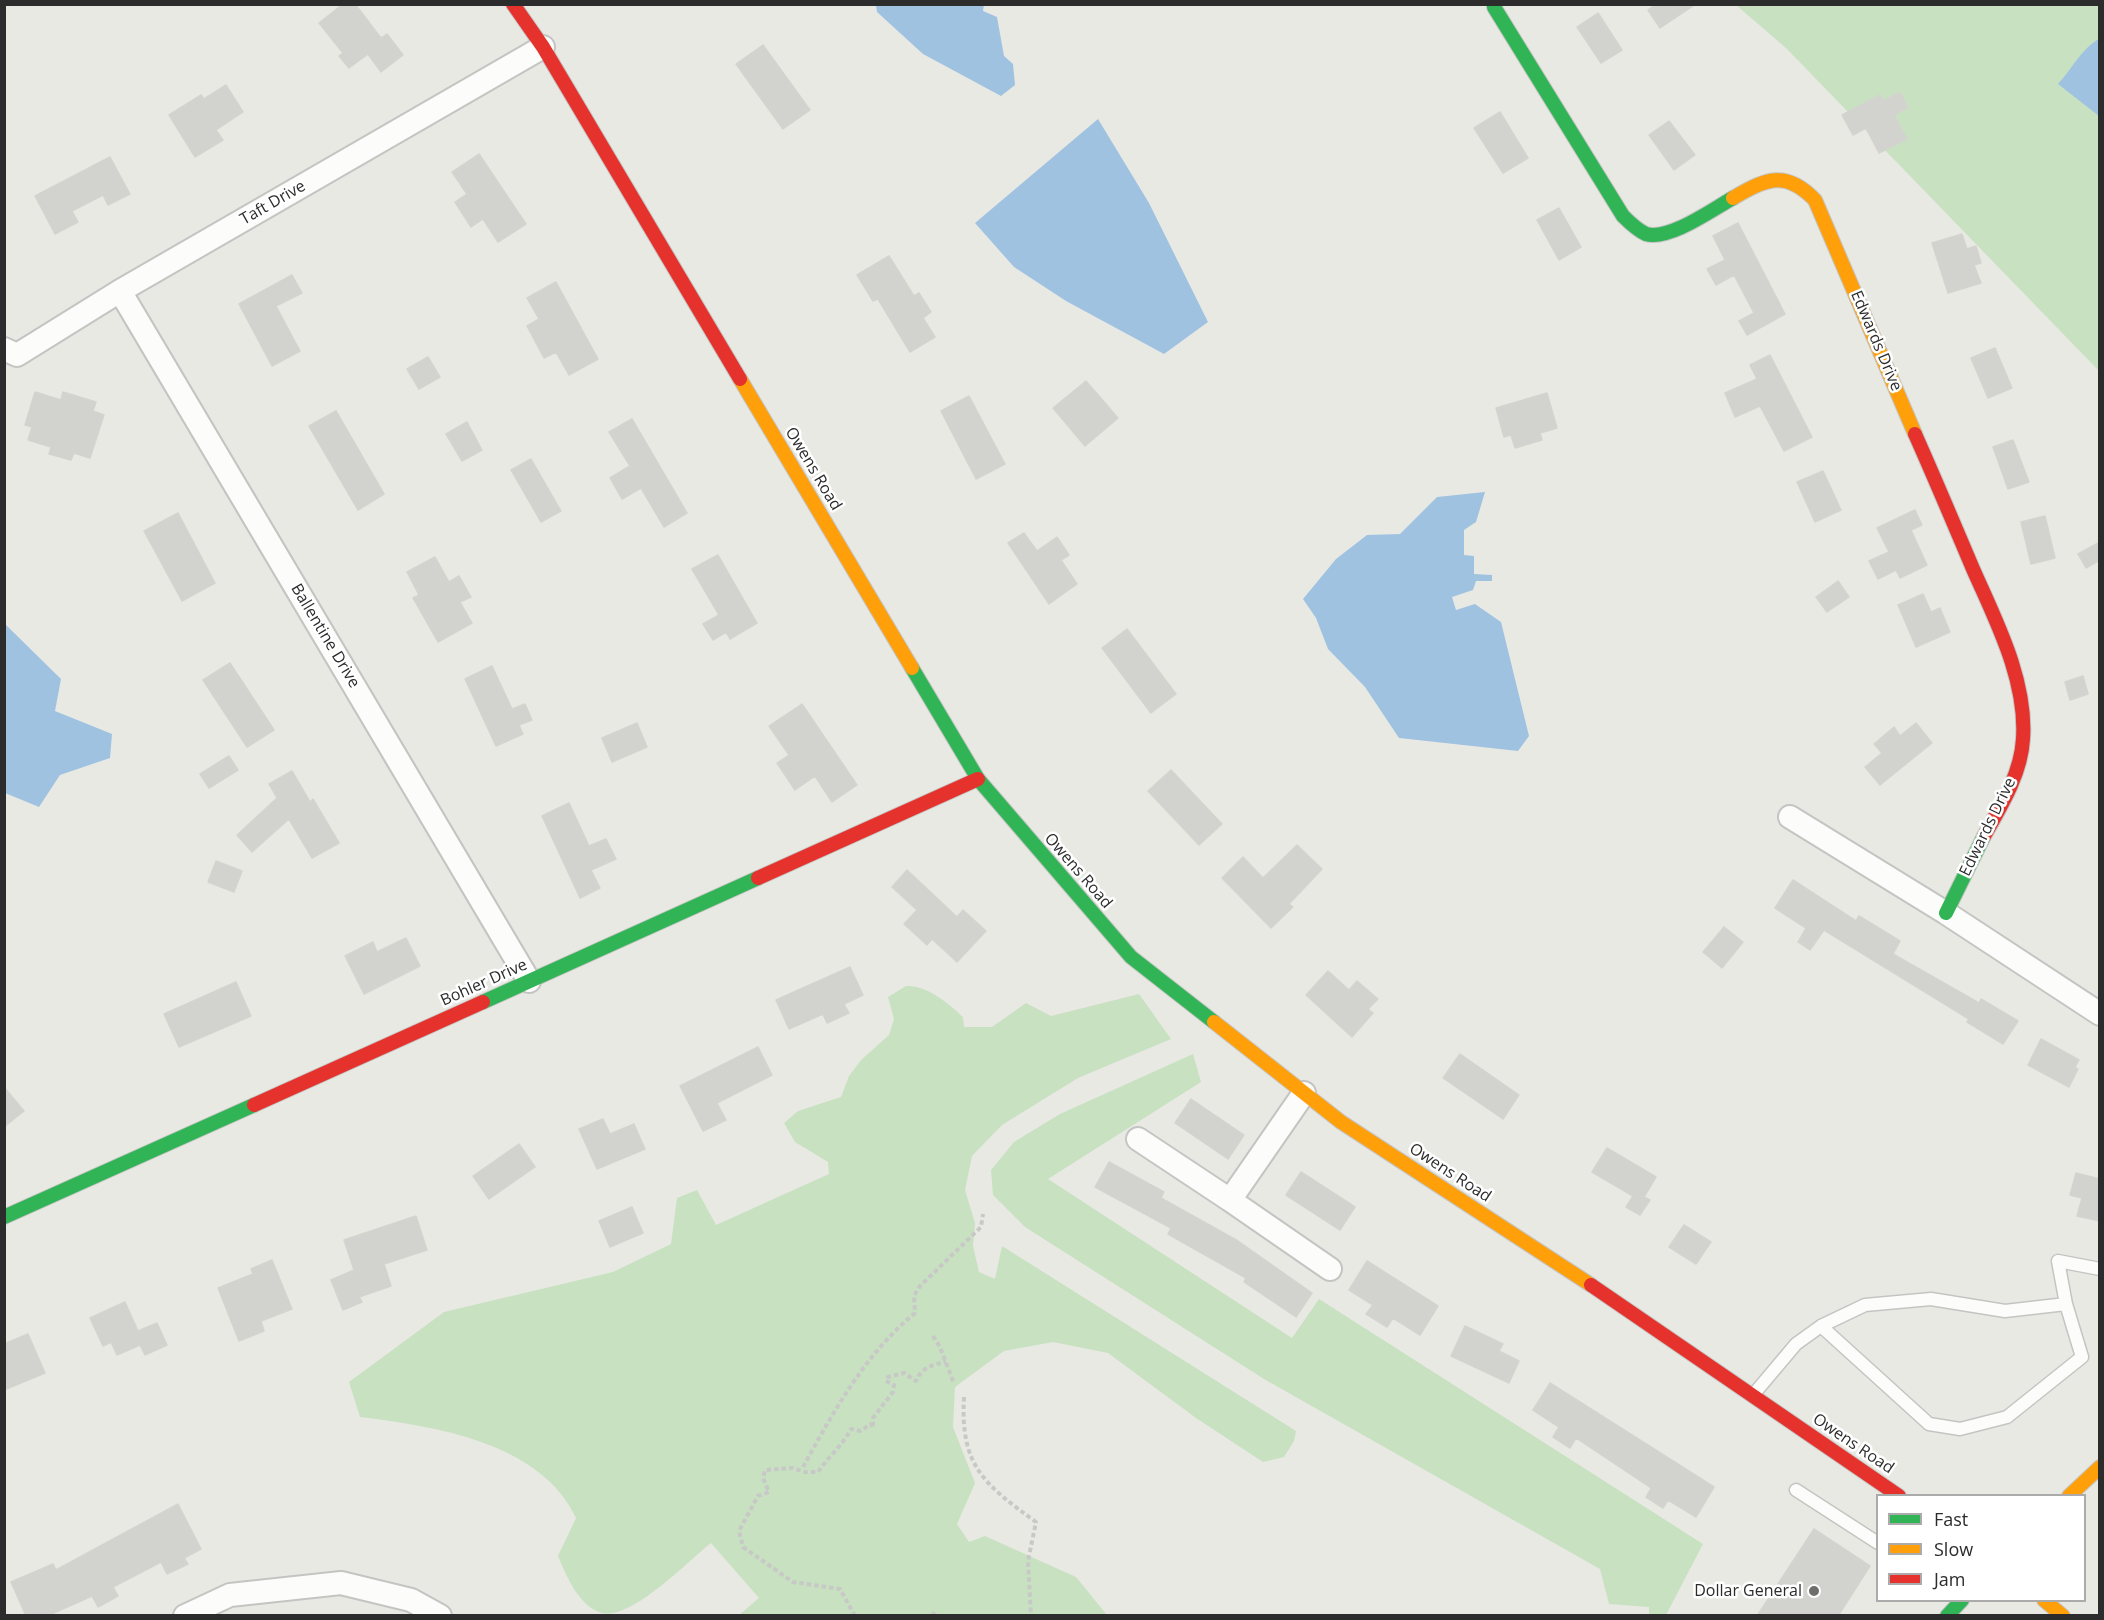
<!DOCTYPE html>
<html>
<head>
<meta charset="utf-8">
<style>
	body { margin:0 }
	#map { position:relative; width:2104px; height:1620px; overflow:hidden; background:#e9e9e4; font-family:"Open Sans",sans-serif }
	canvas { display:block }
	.frame { position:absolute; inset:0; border:6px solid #2c2c2c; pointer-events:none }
	.legend { position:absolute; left:1876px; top:1494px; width:210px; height:108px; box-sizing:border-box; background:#fff; border:2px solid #ababab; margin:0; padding:8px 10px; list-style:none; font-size:18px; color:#2c2c2c }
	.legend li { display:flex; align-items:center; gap:12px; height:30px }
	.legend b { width:30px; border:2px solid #ababab }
</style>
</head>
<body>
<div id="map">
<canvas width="2104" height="1620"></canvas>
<div class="frame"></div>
<ul class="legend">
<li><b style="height:8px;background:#30b455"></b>Fast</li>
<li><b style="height:8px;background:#ff9f0a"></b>Slow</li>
<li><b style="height:8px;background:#e5322d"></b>Jam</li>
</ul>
</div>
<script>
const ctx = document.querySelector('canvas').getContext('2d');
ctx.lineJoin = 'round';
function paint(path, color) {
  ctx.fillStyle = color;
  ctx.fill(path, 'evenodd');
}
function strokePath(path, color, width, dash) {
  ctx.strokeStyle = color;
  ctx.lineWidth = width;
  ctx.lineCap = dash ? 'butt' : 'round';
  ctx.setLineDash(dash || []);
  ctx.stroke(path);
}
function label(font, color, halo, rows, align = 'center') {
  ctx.font = font + ' "Open Sans",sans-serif';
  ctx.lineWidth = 5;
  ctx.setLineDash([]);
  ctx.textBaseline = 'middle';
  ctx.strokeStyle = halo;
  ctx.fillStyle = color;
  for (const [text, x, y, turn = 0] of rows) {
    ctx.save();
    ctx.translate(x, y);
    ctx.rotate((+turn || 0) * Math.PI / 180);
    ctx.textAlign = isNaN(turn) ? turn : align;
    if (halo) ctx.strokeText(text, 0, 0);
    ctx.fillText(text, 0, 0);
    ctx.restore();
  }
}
const green = new Path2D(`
	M1736,5H2099V371L1786,48Z
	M906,986C927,985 948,1003 963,1017L964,1027H992L1026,1003L1051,1016L1139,994L1171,1039L1078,1078L1002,1125L972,1156L965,1190L975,1223L973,1246L979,1272L995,1279L1002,1246L1296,1431L1294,1441L1284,1457L1263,1462L1196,1418L1108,1353L1053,1342L1004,1351L955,1387L953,1427L975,1483L957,1524L969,1542L985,1536L1076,1577L1107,1615H739L759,1598L711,1543C688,1561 632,1620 602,1613C579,1607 566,1575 558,1556L576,1518C541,1442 433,1426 360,1417L349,1382L444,1312L613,1272L671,1244L677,1198L697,1190L716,1225L829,1174L828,1162L795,1142L784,1123L798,1111L841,1097L849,1076L861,1060L889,1035L894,1019L888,997Z
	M1193,1054L1201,1082L1048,1179L1292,1338L1319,1299L1703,1544L1666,1615H1649V1607L1609,1604L1600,1569L1264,1379L1025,1227L993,1195L991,1170L1014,1142L1060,1114Z`);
const water = new Path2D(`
	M876,5H984L983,11L997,17L1004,56L1013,64L1015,85L1001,96L923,54L877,12Z
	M2099,39V116L2058,84C2072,69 2082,48 2099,39Z
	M1098,119L1149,203L1208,322L1164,354L1066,301L1014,267L975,223Z
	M1485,492L1476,522L1464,530V555L1474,556V574L1492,575V581H1476L1473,590L1452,597L1456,610L1475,604L1501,622L1529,736L1518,751L1399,738L1365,687L1328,649L1316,618L1303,599L1336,559L1367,535L1400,534L1437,497Z
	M5,624L61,679L55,711L112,734L110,758L60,775L39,807L5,793Z`);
const building = new Path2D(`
	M343,4H355L381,38L387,34L403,55L381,72L368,54L349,68L339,56L343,53L319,23Z
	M1656,4H1696L1660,28L1648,10Z
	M1598,13L1622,50L1601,63L1577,27Z
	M763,45L810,110L783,129L736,64Z
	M226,85L243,112L216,130L223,140L195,157L169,115L201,95L204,99Z
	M1900,92L1908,107L1894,115L1907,139L1879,153L1866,128L1853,135L1842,115L1880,95L1883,101Z
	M1500,112L1528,158L1503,173L1474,128Z
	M1669,121L1695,155L1674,170L1649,135Z
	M479,154L526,224L498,242L483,219L471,227L455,202L467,194L452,172Z
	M110,157L130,194L108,205L103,195L72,211L78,222L55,234L35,196Z
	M1559,208L1581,247L1559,260L1537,220Z
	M1738,223L1785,314L1747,335L1739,321L1754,313L1734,275L1716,285L1707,269L1725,260L1713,236Z
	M1962,234L1967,249L1976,246L1981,263L1974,265L1981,283L1948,293L1932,243Z
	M889,256L914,296L919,293L931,312L923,318L935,337L910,352L878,299L873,301L857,275Z
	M292,275L302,293L276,306L300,351L272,366L239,304Z
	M556,282L598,359L569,375L556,352L544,358L527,326L539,319L527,298Z
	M1995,348L2012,388L1988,398L1971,358Z
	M1770,355L1812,437L1784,451L1760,406L1735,417L1725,393L1757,379L1750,365Z
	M428,357L440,377L419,389L407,369Z
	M1086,381L1118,418L1085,446L1053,408Z
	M35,392L61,400L63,392L96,402L93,411L104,415L90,458L74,453L71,460L49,454L51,447L28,440L32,427L25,425Z
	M1547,393L1557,428L1540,433L1542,440L1515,448L1511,435L1504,437L1496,408Z
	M969,396L1005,464L976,479L941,411Z
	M336,411L384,494L358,510L309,426Z
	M632,419L687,513L664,527L641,488L622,499L610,478L630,466L609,432Z
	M467,422L482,450L462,461L446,434Z
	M2013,440L2029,482L2008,489L1993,447Z
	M531,459L561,511L541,522L511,470Z
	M1823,471L1841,510L1815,522L1797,482Z
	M1915,510L1922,525L1911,530L1927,565L1900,578L1896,570L1878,579L1869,561L1889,552L1877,528Z
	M178,513L215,583L182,601L144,531Z
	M2045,516L2055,558L2031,564L2021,522Z
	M1024,533L1037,551L1057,537L1069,555L1061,560L1077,584L1049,604L1008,543Z
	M2100,542V560L2086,568L2078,554Z
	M718,555L757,623L730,639L726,632L713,640L703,624L719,615L692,569Z
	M435,557L449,582L459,576L471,597L460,602L472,623L438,642L413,598L419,595L407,572Z
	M1838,581L1849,597L1827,612L1816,597Z
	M1923,594L1931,612L1940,608L1950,632L1916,647L1898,605Z
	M1127,629L1176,694L1151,713L1102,648Z
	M230,663L274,730L247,747L203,680Z
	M492,666L512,709L525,704L532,720L519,725L523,734L496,746L465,679Z
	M2083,676L2088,694L2070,700L2065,682Z
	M802,704L857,785L832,802L815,776L795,790L777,763L789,755L769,726Z
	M637,723L647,747L612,762L602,738Z
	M1916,723L1932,743L1880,785L1865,767L1882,753L1874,744L1894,727L1900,736Z
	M229,756L238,770L209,788L200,774Z
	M1171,770L1222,824L1199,845L1148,791Z
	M292,771L310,802L313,799L339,843L312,858L289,819L252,852L237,835L277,798L269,784Z
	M569,803L589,846L606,839L616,859L591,870L600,888L580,898L542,816Z
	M1297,845L1322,869L1289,904L1293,907L1271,928L1222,878L1243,857L1263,878Z
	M216,861L242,871L234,892L208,882Z
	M907,870L957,917L963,910L986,931L957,962L932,939L927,945L904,924L917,910L892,887Z
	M1793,880L1856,921L1859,916L1900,941L1893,954L1979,1003L1981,999L2018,1021L2003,1044L1967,1022L1969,1019L1824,930L1810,950L1798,942L1806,928L1775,908Z
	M1724,927L1743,942L1722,968L1703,952Z
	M406,938L420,966L364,994L345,956L373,942L377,952Z
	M850,967L863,995L844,1004L849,1013L827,1023L823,1014L789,1029L776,1000Z
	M1328,971L1349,990L1357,981L1378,999L1368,1009L1373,1013L1352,1037L1306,995Z
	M236,982L251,1016L179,1047L164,1014Z
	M2041,1039L2079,1060L2075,1067L2078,1069L2069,1087L2028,1065Z
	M758,1047L772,1075L717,1103L726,1120L703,1131L680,1086Z
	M1460,1054L1519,1095L1503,1119L1443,1078Z
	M4,1087L24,1111L4,1127Z
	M1191,1099L1244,1135L1228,1159L1175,1123Z
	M603,1119L610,1134L634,1124L645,1149L597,1169L579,1129Z
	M519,1144L535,1167L489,1199L473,1176Z
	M1607,1148L1656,1177L1644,1197L1650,1200L1640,1215L1626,1207L1633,1196L1592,1172Z
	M1109,1162L1164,1192L1161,1198L1238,1241L1312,1293L1296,1317L1244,1282L1246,1278L1168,1234L1171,1228L1095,1187Z
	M1301,1172L1355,1207L1340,1230L1286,1195Z
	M2076,1173L2100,1179V1221L2077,1216L2082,1198L2070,1195Z
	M632,1207L643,1233L610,1247L599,1221Z
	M416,1216L427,1250L384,1264L391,1286L359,1297L362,1302L343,1310L331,1280L354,1270L344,1240Z
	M1684,1225L1711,1242L1696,1264L1669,1247Z
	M272,1260L292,1309L261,1321L264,1331L239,1341L218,1288L253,1274L251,1269Z
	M1367,1261L1438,1306L1420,1335L1393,1318L1387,1327L1366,1314L1373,1305L1349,1290Z
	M125,1302L138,1331L157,1323L167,1345L145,1355L140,1345L117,1355L111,1342L103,1346L90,1318Z
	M1465,1326L1503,1344L1499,1351L1519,1361L1509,1383L1451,1356Z
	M28,1334L45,1373L4,1390V1344Z
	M1550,1383L1714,1487L1696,1517L1668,1500L1663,1508L1646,1497L1651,1488L1576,1438L1570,1448L1553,1437L1559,1427L1533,1410Z
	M178,1504L201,1549L184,1558L188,1564L167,1574L161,1562L113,1587L118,1596L98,1607L92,1596L47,1616H26L11,1582L53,1564L56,1570Z
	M1814,1529L1870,1566L1838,1616H1757Z`);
const path = new Path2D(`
	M933,1336L940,1347L953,1381
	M964,1397C960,1466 984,1484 1036,1522L1028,1561L1031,1616
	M803,1467C834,1411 865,1354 915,1313L914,1296L920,1286L981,1227L983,1214
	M855,1616L840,1589L793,1582L743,1547L739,1531L758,1496L769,1492L763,1478L765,1470L793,1468L805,1472H818C828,1457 843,1445 851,1429L860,1431L871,1424L873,1428V1418L893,1392L894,1385L886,1381L888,1377L904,1373L916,1381C922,1367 932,1365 946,1362
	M932,1616L935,1611L934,1616`);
const lane = new Path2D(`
	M1821,1326L1929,1424L1960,1429L2007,1417L2082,1357L2066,1304
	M1753,1395L1796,1344L1821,1326L1865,1305L1931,1299L2005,1311L2066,1304L2058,1261L2100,1269
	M1796,1490L1878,1543`);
const street = new Path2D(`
	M120,291L529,981
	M4,349L17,355L120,291L543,47
	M1790,817L1946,913L2100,1014
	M1138,1139L1230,1200L1304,1093
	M1230,1200L1330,1269
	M185,1616L230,1595L341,1583L411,1600L440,1616`);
const fast = new Path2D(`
	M1494,7L1623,216C1630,223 1637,230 1646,234C1669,241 1713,209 1733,198
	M912,668L978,779L1131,957L1214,1022
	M1946,913L1984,836
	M483,1002L758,878
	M4,1217L254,1105
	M1947,1616L1962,1600`);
const slow = new Path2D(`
	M1733,198C1767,178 1786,170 1815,200L1915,434
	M740,379L912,668
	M1214,1022L1341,1122L1591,1285
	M2069,1496L2100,1467
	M2044,1600L2063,1616`);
const jam = new Path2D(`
	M513,4L543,47L740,379
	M1915,434C1935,479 1954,524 1973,569C1996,621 2027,680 2023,739C2021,774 2001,806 1984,836
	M758,878L978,779
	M254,1105L483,1002
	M1591,1285L1899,1496`);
const markers = [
	[1814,1591,6,"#6e6e6c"]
];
const streetNames = [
	["Taft Drive",273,203,-30],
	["Edwards Drive",1876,341,67],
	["Owens Road",813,469,59],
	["Ballentine Drive",325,636,59],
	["Edwards Drive",1988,827,-64],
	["Owens Road",1078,871,49],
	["Bohler Drive",484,983,-24],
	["Owens Road",1450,1173,33],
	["Owens Road",1853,1444,34]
];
const poiNames = [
	["Dollar General",1802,1591]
];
paint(green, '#c7e1c1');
paint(water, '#a0c2e1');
paint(building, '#d2d2ce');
strokePath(building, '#d4d4cf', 1.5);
strokePath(lane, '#c4c4c3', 15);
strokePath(street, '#c4c4c3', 26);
strokePath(fast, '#c4c4c3', 16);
strokePath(slow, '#c4c4c3', 16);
strokePath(jam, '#c4c4c3', 16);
strokePath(path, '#c8c8c7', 4, [4.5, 3]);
strokePath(lane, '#fcfcfb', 12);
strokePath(street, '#fcfcfb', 22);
strokePath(fast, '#30b455', 14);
strokePath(slow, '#ff9f0a', 14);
strokePath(jam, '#e5322d', 14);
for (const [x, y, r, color] of markers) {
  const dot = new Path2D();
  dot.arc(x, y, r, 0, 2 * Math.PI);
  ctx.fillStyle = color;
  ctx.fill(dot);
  strokePath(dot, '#fff', 2);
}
label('16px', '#2c2c2c', '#fff', streetNames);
label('16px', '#2c2c2c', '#fff', poiNames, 'right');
</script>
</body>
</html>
